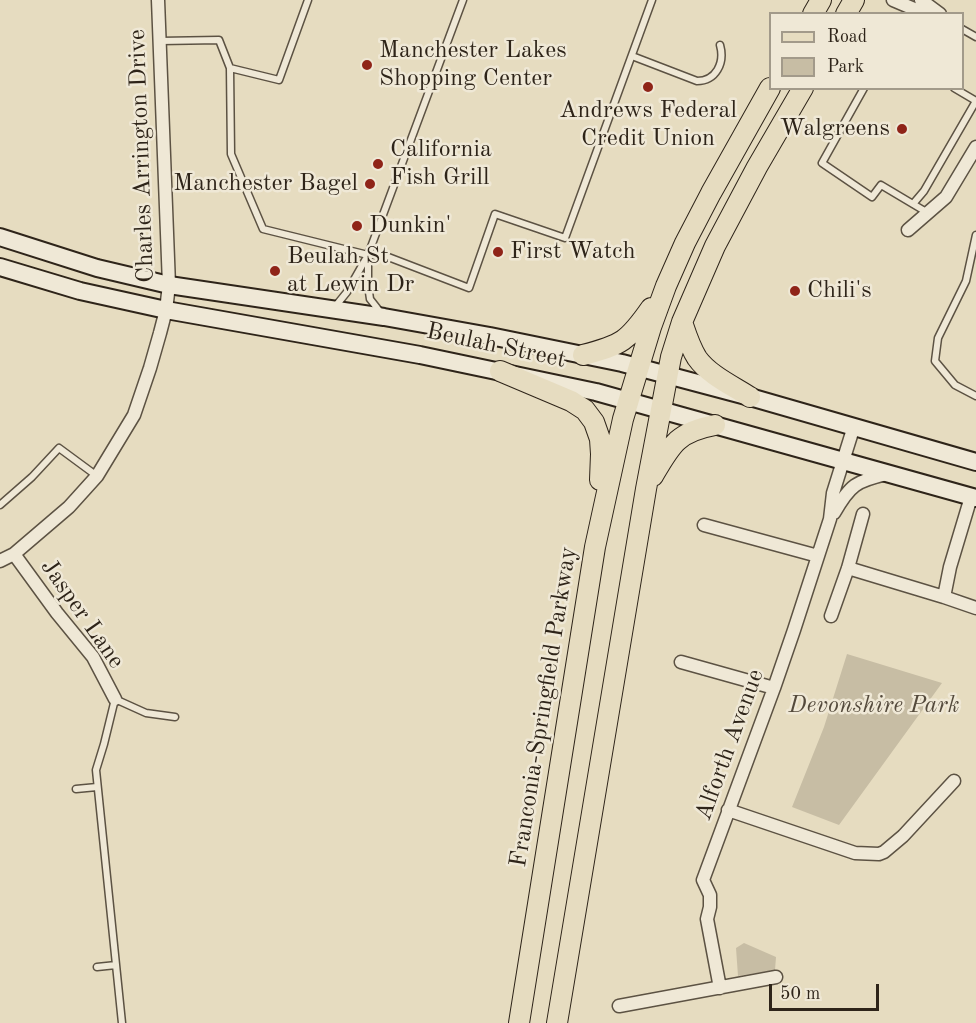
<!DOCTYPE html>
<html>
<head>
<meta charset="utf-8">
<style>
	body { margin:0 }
	#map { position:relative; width:976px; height:1023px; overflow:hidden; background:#e6dcc0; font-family:"Old Standard TT",serif }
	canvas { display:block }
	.legend { position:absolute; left:769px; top:12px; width:195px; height:78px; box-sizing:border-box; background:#efe8d6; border:2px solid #a29a8a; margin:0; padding:8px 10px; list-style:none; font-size:18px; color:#2e2419 }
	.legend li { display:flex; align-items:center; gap:12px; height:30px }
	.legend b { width:30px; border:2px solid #a29a8a }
	.scale { position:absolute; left:769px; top:984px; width:110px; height:27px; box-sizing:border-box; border:3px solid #2e2419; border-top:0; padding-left:8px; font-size:18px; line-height:21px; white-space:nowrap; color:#2e2419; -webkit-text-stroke:4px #efe8d6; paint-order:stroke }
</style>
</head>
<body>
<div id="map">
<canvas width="976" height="1023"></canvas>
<ul class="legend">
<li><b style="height:8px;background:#e6dcc0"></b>Road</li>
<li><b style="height:16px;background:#c7bda4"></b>Park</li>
</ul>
<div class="scale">50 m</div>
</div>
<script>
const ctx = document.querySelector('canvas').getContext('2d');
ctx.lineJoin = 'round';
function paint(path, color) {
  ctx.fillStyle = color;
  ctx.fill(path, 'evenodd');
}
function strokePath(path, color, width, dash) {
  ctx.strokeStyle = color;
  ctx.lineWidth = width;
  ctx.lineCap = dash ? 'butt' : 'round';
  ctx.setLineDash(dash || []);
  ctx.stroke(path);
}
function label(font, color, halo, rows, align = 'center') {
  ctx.font = font + ' "Old Standard TT",serif';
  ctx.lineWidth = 5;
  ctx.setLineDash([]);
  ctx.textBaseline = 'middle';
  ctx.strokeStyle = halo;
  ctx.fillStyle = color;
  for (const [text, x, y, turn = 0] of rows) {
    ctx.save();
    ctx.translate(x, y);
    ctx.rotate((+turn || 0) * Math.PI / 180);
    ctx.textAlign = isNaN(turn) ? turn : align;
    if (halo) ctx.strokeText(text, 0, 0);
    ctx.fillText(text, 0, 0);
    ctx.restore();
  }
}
const green = new Path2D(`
	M847,654L942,683L839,825L792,807L824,727Z
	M744,943L776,957L775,970L738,976L736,948Z`);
const lane = new Path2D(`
	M308,0L279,80L230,68L231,154L263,229L368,255H383L469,288L495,214L565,238L652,0
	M962,29L976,37
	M160,41L219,40L230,68
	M632,56L697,81C716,81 725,63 720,45
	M864,88L822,163L872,197L881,185L928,213
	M954,88L976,101
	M913,204L924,191L976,101
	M976,235L966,281L938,338L935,361L955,385L976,396
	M368,255V285L370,299L381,313
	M334,308L347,292L368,255L463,0
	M0,505L32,477L59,448L97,476
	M76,789L97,787
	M97,967L116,965
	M122,1023L96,770L104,744L115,699L146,713L175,717`);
const street = new Path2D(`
	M893,0L926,14
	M921,0L940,14
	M908,230L946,197L976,147
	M834,513C850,485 856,481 887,474
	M704,525L818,556
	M14,554L57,613L93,657L115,699
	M0,561L14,554L69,507L97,476L134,415L150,368L160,333L166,310L169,285L158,0
	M848,568L944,597L976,608
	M944,597L950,567L971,497
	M831,616L848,568L863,514
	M681,662L774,688
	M728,810L855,853L879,854L884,852L903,836L954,781
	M720,988L707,919L710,907V895L703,880L774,688L794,630L830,519L833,493L854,426
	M619,1006L776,977`);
const secondary = new Path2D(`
	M0,237L97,268L169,285L384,317L490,336L622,363L750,397L976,462
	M0,267L80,291L166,310L420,355L596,392L976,498`);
const primary = new Path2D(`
	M813,14L821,0
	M846,14L854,0
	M682,322C686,334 690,347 697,358C709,375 733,386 750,397
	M583,355C622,345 628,341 651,308
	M500,371L571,401L585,410L594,422L600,439L601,454L600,480
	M653,476C671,445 677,432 715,425
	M519,1023L595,547L623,419L651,327L666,286L685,243L711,193L770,88
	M557,1023L646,489L671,357L682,322L715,246L757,167L803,88`);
const markers = [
	[367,65,6,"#8f2418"],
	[648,87,6,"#8f2418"],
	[902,129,6,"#8f2418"],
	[378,164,6,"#8f2418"],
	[370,184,6,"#8f2418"],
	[357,226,6,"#8f2418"],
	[498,252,6,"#8f2418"],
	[275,271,6,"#8f2418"],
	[795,291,6,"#8f2418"]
];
const poiNames = [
	["Manchester Lakes",379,51],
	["Shopping Center",379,79],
	["Andrews Federal",648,111,"center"],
	["Credit Union",648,139,"center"],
	["Walgreens",890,129,"right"],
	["California",390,150],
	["Fish Grill",390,178],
	["Manchester Bagel",358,184,"right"],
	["Dunkin'",369,226],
	["First Watch",510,252],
	["Beulah St",287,257],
	["at Lewin Dr",287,285],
	["Chili's",807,291]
];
const streetNames = [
	["Charles Arrington Drive",142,156,-92],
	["Beulah Street",496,346,12],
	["Jasper Lane",82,614,55],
	["Franconia-Springfield Parkway",544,707,-81],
	["Alforth Avenue",730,745,-70]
];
const parkNames = [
	["Devonshire Park",874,706]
];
paint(green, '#c7bda4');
strokePath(lane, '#5c5243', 9);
strokePath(street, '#5c5243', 15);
strokePath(secondary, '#2e2419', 20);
strokePath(primary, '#2e2419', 22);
strokePath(lane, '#efe8d6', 6);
strokePath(street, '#efe8d6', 12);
strokePath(secondary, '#efe8d6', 16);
strokePath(primary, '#e6dcc0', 20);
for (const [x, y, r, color] of markers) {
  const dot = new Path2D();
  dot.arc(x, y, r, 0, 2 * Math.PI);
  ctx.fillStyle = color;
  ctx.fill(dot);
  strokePath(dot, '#efe8d6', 2);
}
label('24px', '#2e2419', '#efe8d6', poiNames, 'left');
label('24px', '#2e2419', '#efe8d6', streetNames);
label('italic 24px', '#544a3c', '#efe8d6', parkNames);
</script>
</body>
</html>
